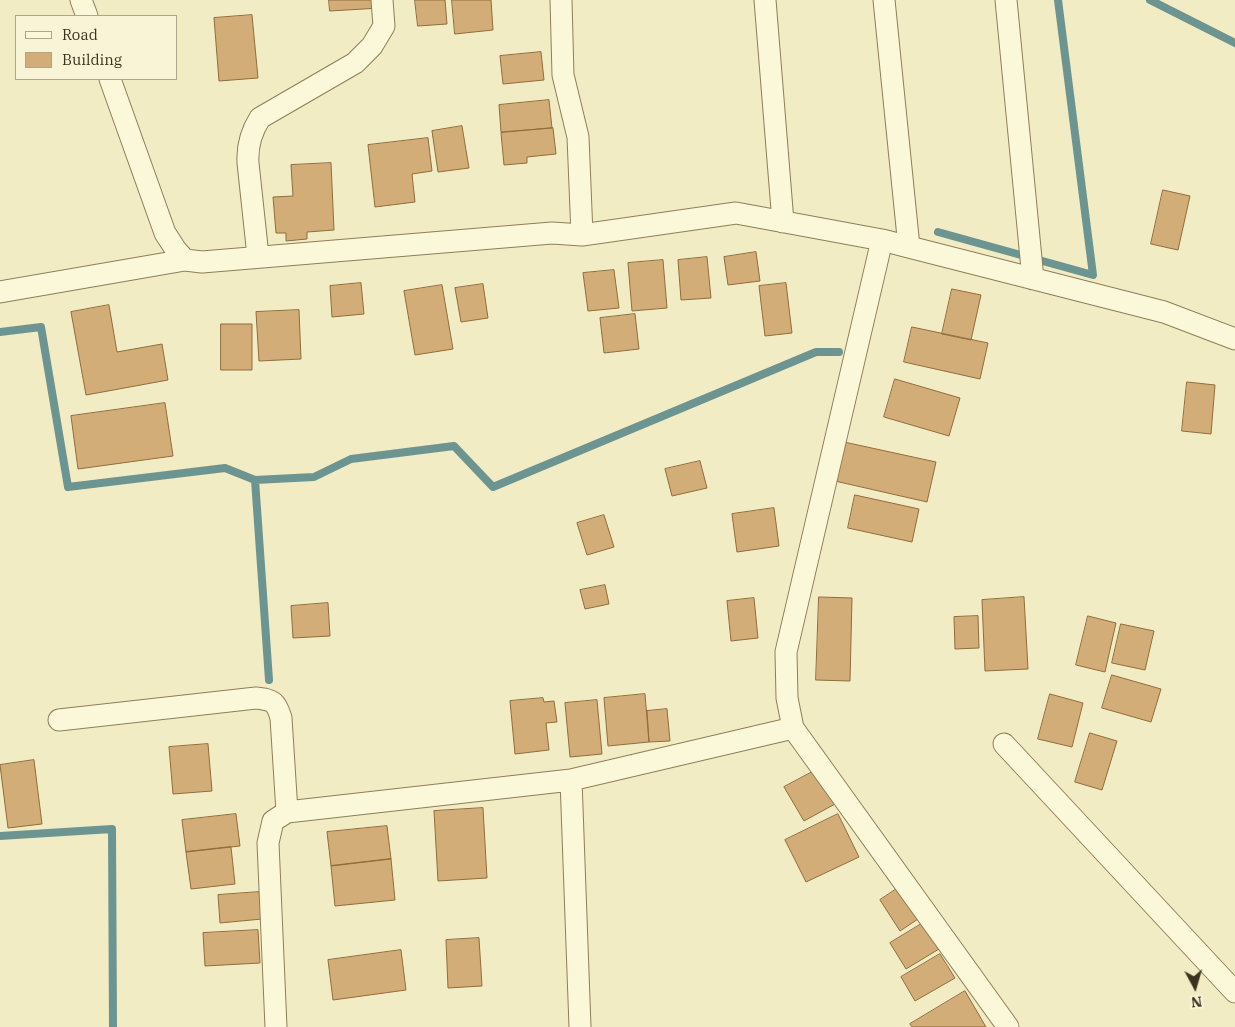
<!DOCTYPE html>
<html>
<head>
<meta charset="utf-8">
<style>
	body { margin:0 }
	#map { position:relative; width:1235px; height:1027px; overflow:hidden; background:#f2ecc4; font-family:"IBM Plex Serif",serif }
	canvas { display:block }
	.legend { position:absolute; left:15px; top:15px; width:162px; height:65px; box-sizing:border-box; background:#f8f4d5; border:1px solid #ada68c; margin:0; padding:6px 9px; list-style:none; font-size:15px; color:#3d321e }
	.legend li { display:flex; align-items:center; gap:10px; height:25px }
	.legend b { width:25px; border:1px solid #ada68c }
	.north { position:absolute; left:1170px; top:962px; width:50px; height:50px; -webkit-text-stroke:4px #f8f4d5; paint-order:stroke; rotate:174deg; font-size:14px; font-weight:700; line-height:20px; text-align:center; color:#3d321e }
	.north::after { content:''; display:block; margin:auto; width:18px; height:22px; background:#3d321e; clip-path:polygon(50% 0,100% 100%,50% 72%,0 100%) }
</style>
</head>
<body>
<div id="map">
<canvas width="1235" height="1027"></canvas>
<ul class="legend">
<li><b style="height:6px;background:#fbf7d9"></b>Road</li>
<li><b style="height:14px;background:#d3ad77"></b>Building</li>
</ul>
<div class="north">N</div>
</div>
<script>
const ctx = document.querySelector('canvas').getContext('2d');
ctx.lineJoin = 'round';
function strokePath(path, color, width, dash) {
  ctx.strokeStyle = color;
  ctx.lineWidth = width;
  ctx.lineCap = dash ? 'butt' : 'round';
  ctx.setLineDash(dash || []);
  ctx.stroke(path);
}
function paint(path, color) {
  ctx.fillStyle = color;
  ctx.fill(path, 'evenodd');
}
const stream = new Path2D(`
	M1150,0L1235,43
	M938,232L1093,275L1058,0
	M0,332L41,327L68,487L225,468L255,480L314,477L351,459L454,446L493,487L816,352H839
	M255,480L269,680
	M0,836L112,829L113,1027`);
const building = new Path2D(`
	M329,0H380V8L330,11Z
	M415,0H445L447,24L418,26Z
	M452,0H491L493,30L455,34Z
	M252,15L258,78L219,81L214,18Z
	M541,52L544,80L503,84L500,56Z
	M549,100L552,128L501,132L499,105Z
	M462,126L469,168L438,172L432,131Z
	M553,128L556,154L527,157V163L504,165L501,133Z
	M428,138L432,171L412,174L415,202L375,207L368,145Z
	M331,163L334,230L307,232V239L286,241V233H276L273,197L293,196L291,165Z
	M1163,190L1190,196L1178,250L1151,244Z
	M756,252L760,281L728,285L724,257Z
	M707,257L711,298L681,300L678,260Z
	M663,260L667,308L632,311L628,263Z
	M614,270L619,308L588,311L583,273Z
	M361,283L364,314L332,317L330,286Z
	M786,283L792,333L765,336L759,286Z
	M483,284L488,318L461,322L455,288Z
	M442,285L453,349L415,355L404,291Z
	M952,289L981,295L971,340L942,334Z
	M109,305L117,352L162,344L168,380L86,395L71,312Z
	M299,310L301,359L259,361L256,312Z
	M635,314L639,349L604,353L600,318Z
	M221,324H252V370H221Z
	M912,327L988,343L980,379L904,362Z
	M895,379L960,398L949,436L884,417Z
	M1187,382L1215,385L1211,434L1182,431Z
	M165,403L173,456L78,469L71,416Z
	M844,442L936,462L927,502L835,481Z
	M700,461L707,488L672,496L665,469Z
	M855,495L919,509L912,542L848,528Z
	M774,508L779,546L737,552L732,514Z
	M604,515L614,547L587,555L577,523Z
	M605,585L609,604L585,609L580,590Z
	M819,597L852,598L850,681L816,680Z
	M1024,597L1028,669L985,671L982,600Z
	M754,598L758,638L731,641L727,601Z
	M328,603L330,636L293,638L291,606Z
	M978,616L979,648L955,649L954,617Z
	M1088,616L1116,623L1105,672L1076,665Z
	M1121,624L1154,631L1145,670L1112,663Z
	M1112,675L1161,689L1151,722L1102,708Z
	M645,694L649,742L608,746L604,698Z
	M1050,694L1083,703L1072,747L1038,739Z
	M543,698L544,702L554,701L557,722L546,723L549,750L515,754L510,701Z
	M597,700L602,754L570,757L565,703Z
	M667,709L670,741L649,742L647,711Z
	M1090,733L1117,741L1102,790L1075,782Z
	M208,744L212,791L173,794L169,747Z
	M34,760L42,824L8,828L0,765Z
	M816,770L835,804L804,821L784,787Z
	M483,808L487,878L438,881L434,811Z
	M236,814L240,846L186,852L182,820Z
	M838,814L859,857L806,882L785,840Z
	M387,826L391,859L331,866L327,832Z
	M231,847L235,884L191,889L186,852Z
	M391,859L395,900L335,906L331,866Z
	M904,884L924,915L900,931L880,900Z
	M259,892L262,919L220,923L218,895Z
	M923,923L939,949L906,969L890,943Z
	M258,930L260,963L205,966L203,933Z
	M479,938L482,986L448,988L446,940Z
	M401,950L406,990L333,1000L328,960Z
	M940,954L955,978L915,1001L901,977Z
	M965,991L986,1027H912L910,1024Z`);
const street = new Path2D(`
	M81,0L87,16
	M561,0L563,75L578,137L582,235
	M765,0L783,222
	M884,0L909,247
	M1006,0L1033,279
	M110,79L165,233L176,250L185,260L202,262L552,233L582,235L736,213L882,240L909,247L1164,312L1235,339
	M882,240L786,652L787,698L793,728L1008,1027
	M258,256L248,163C247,146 251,132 260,118L355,63L372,46L384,26L382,0
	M0,292L185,260
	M59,720L256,698C273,700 276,701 281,718L287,812
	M1004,744L1235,992
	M571,780L580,1027
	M276,1027L268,843L273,821L287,812L571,780L793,728`);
strokePath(stream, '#6c9491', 8);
paint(building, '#d3ad77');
strokePath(building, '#906c3c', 1);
strokePath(street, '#8e7e59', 23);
strokePath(street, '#fbf7d9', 21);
</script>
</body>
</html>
